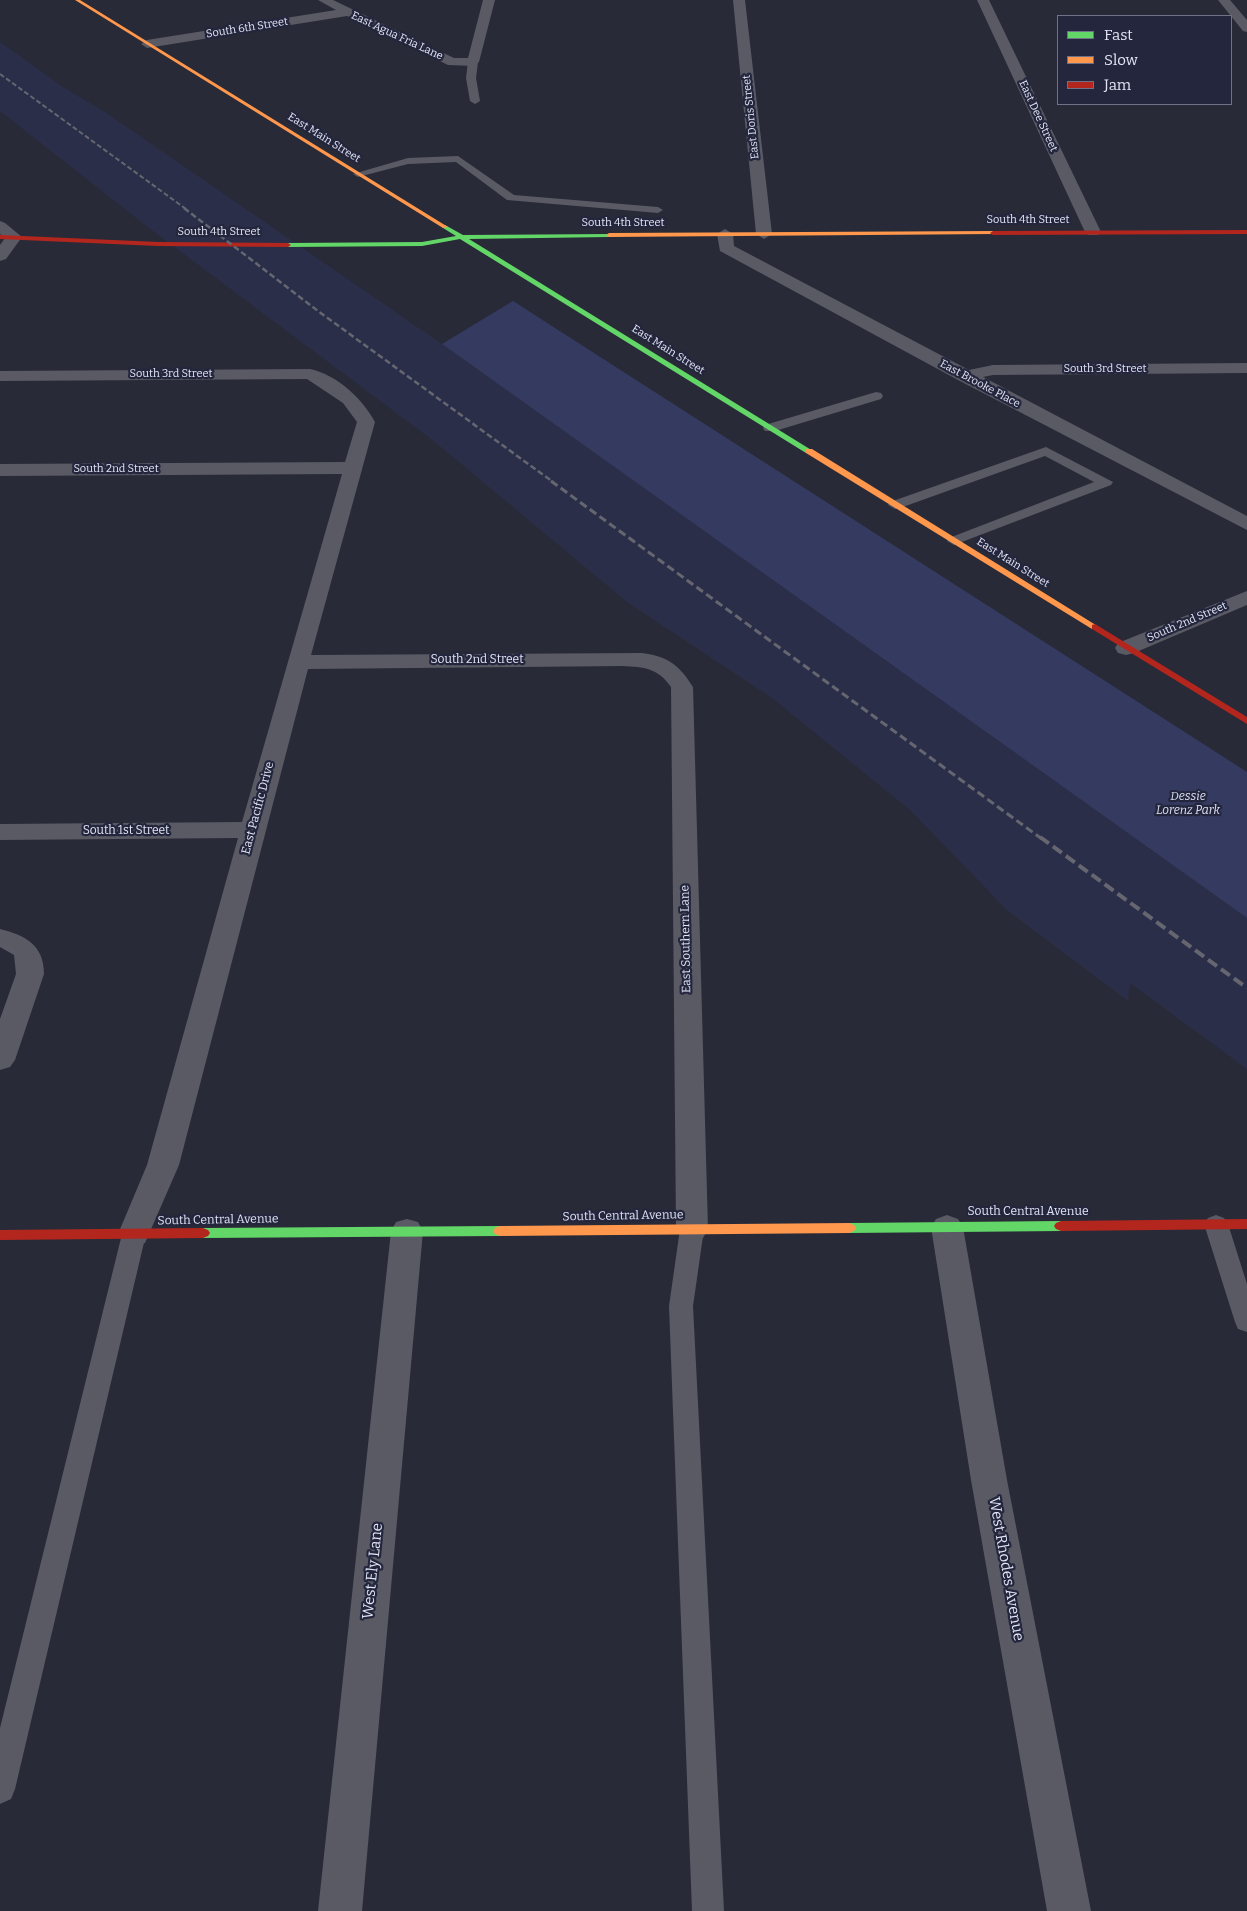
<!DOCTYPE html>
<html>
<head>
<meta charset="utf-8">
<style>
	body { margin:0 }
	#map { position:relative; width:1247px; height:1911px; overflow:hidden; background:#292a37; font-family:Bitter,serif }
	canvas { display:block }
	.legend { position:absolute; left:1057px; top:15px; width:175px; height:90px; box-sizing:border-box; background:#23263d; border:1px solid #6f7286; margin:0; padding:6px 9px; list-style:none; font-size:15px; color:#e2e5f4 }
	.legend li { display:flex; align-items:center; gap:10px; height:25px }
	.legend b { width:25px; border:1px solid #6f7286 }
</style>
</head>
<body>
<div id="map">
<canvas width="1247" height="1911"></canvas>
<ul class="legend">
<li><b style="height:6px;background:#63d668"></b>Fast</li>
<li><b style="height:6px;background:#ff974d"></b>Slow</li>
<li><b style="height:6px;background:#b3261e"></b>Jam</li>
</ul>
</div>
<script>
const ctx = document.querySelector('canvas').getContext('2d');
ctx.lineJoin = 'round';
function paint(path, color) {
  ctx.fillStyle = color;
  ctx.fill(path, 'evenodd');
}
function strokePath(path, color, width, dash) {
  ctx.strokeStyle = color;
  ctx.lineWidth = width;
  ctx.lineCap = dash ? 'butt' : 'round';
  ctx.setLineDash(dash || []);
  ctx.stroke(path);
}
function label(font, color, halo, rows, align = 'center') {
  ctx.font = font + ' Bitter,serif';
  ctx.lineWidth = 4.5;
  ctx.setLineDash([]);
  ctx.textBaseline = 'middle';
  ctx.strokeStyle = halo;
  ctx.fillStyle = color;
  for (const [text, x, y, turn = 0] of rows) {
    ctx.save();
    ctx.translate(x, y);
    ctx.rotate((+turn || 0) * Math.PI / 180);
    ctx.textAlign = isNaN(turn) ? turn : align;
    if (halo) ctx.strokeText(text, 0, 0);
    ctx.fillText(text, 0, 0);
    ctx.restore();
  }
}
const built = new Path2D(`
	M0,42L66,89L105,112L442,344L1247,918V1069L1130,983L1128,1001L1008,911L910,810L772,698L627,602L435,442L149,228L0,111Z`);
const green = new Path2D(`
	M513,301L1247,772V918L442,344Z`);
const lane = new Path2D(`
	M473,59L478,62L476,78L480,101L475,104L470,101L466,78L468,62Z
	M458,156L514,195L658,207L663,210L658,213L507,200L456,162L408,164L358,177L353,174L408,158Z
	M876,392L881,393L883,396L881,399L775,431H765L763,428L765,425Z
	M1046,447L1113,482L1111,485L954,545L947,541L949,538L1094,482L1045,456L900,508L895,509L888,505L890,502Z
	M1216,1215L1224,1218L1228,1224L1247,1284V1332L1238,1329L1235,1322L1204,1224L1208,1218Z
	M692,1220L700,1223L704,1229L693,1306L724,1911H692L669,1306L680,1229L684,1223Z
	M134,1225L142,1228L146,1234L15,1789L11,1799L0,1804V1728L122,1234L126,1228Z`);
const street = new Path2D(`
	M318,0H333L454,58H468L483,0H495L479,62L473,66L448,65L347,16L147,48L141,44L147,40L336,10Z
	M733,0H745L772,234L764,239L756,234Z
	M977,0H989L1101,232L1098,235H1088L1085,232Z
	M1218,0H1230L1247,20V32L1243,31Z
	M0,221L5,223L22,237L6,259L0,261V245L5,238L0,234Z
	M725,229L733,234L734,246L969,370L993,365L1247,363V373L993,375L983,377L1247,516V530L958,380L720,251L717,234Z
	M310,369C337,375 362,398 375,422L311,655L642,653C668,656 680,666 693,687L708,1229L703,1238L692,1241L681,1238L676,1229L671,687C658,668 644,667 623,666L308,669L179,1165L145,1243L134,1246L123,1243L118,1234L147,1165L238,838L0,840V824L242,822L342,474L0,476V464L345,462L357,422L343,403L307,379L0,381V371Z
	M1247,591V605L1134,653L1126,655L1118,653L1115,648L1118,643Z
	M0,929C25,935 44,945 44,974L15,1060L10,1067L0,1070V1019L16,974L14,955L0,947Z
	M947,1215L958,1219L963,1227L1007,1480L1091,1911H1047L971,1480L931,1227L936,1219Z
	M407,1219L418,1222L423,1231L362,1911H318L391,1231L396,1222Z`);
const fast = new Path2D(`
	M445,225L463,235L611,234V236L609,237L469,239L813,451L806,453L460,239L422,246L288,247L285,245L288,243L422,242L456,236L443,228L442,227Z
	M1061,1221L1066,1223L1068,1226L1066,1229L1061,1231L849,1233L844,1231L842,1228L844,1225L849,1223Z
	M500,1226L505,1228L507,1231L505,1234L500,1236L203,1238L198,1236L196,1233L198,1230L203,1228Z`);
const slow = new Path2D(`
	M75,0H80L448,227L443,228Z
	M993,231L996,233L995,234L609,237L606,235L609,233Z
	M806,449H812L1099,627L1098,629H1092L806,453Z
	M849,1223L854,1225L856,1228L854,1231L849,1233L500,1236L495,1234L493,1231L495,1228L500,1226Z`);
const jam = new Path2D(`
	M1247,230V234L993,235L990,233L993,231Z
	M0,235L158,242L288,243L291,245L288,247L158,246L0,239Z
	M1095,624L1247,717V724L1092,629V625Z
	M1247,1219V1229L1061,1231L1056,1229L1054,1226L1056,1223L1061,1221Z
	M203,1228L208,1230L210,1233L208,1236L203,1238L0,1240V1230Z`);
const railFar3 = new Path2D(`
	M0,74L186,209`);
const railFar2 = new Path2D(`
	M184,208L318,311L553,482`);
const railFar1 = new Path2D(`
	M551,481L1042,839`);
const rail = new Path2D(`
	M1040,837L1247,988`);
const farStreetnames = [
	["South 6th Street",247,28,-9],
	["East Agua Fria Lane",397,36,25],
	["East Dee Street",1038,116,65],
	["East Doris Street",751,117,-96],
	["East Main Street",324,138,32],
	["South 4th Street",1028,220],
	["South 4th Street",623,223],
	["South 4th Street",219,232],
	["East Main Street",668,350,32],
	["South 3rd Street",1105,369],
	["South 3rd Street",171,374],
	["East Brooke Place",980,384,28],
	["South 2nd Street",116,469],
	["East Main Street",1013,563,32],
	["South 2nd Street",1187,622,-23]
];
const streetNames = [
	["South 2nd Street",477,660],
	["East Pacific Drive",258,808,-75],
	["South 1st Street",126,831],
	["East Southern Lane",686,939,-91],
	["South Central Avenue",1028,1212],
	["South Central Avenue",623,1216,-1],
	["South Central Avenue",218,1220,-1]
];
const parkNames = [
	["Dessie",1188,797],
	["Lorenz Park",1188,811]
];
const nearStreetnames = [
	["West Rhodes Avenue",1006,1569,80],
	["West Ely Lane",373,1571,-84]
];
paint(built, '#2b2e49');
paint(green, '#353a61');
paint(lane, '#595a64');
paint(street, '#595a64');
paint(fast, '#63d668');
paint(slow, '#ff974d');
paint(jam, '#b3261e');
strokePath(railFar3, '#656670', 2, [5, 2.5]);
strokePath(railFar2, '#656670', 2.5, [6, 3]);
strokePath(railFar1, '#656670', 3, [8, 4]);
strokePath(rail, '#656670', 4, [11, 5]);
label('11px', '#e2e5f4', '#23263d', farStreetnames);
label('12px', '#e2e5f4', '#23263d', streetNames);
label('italic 12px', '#dde1f4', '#23263d', parkNames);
label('15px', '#e2e5f4', '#23263d', nearStreetnames);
</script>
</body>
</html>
